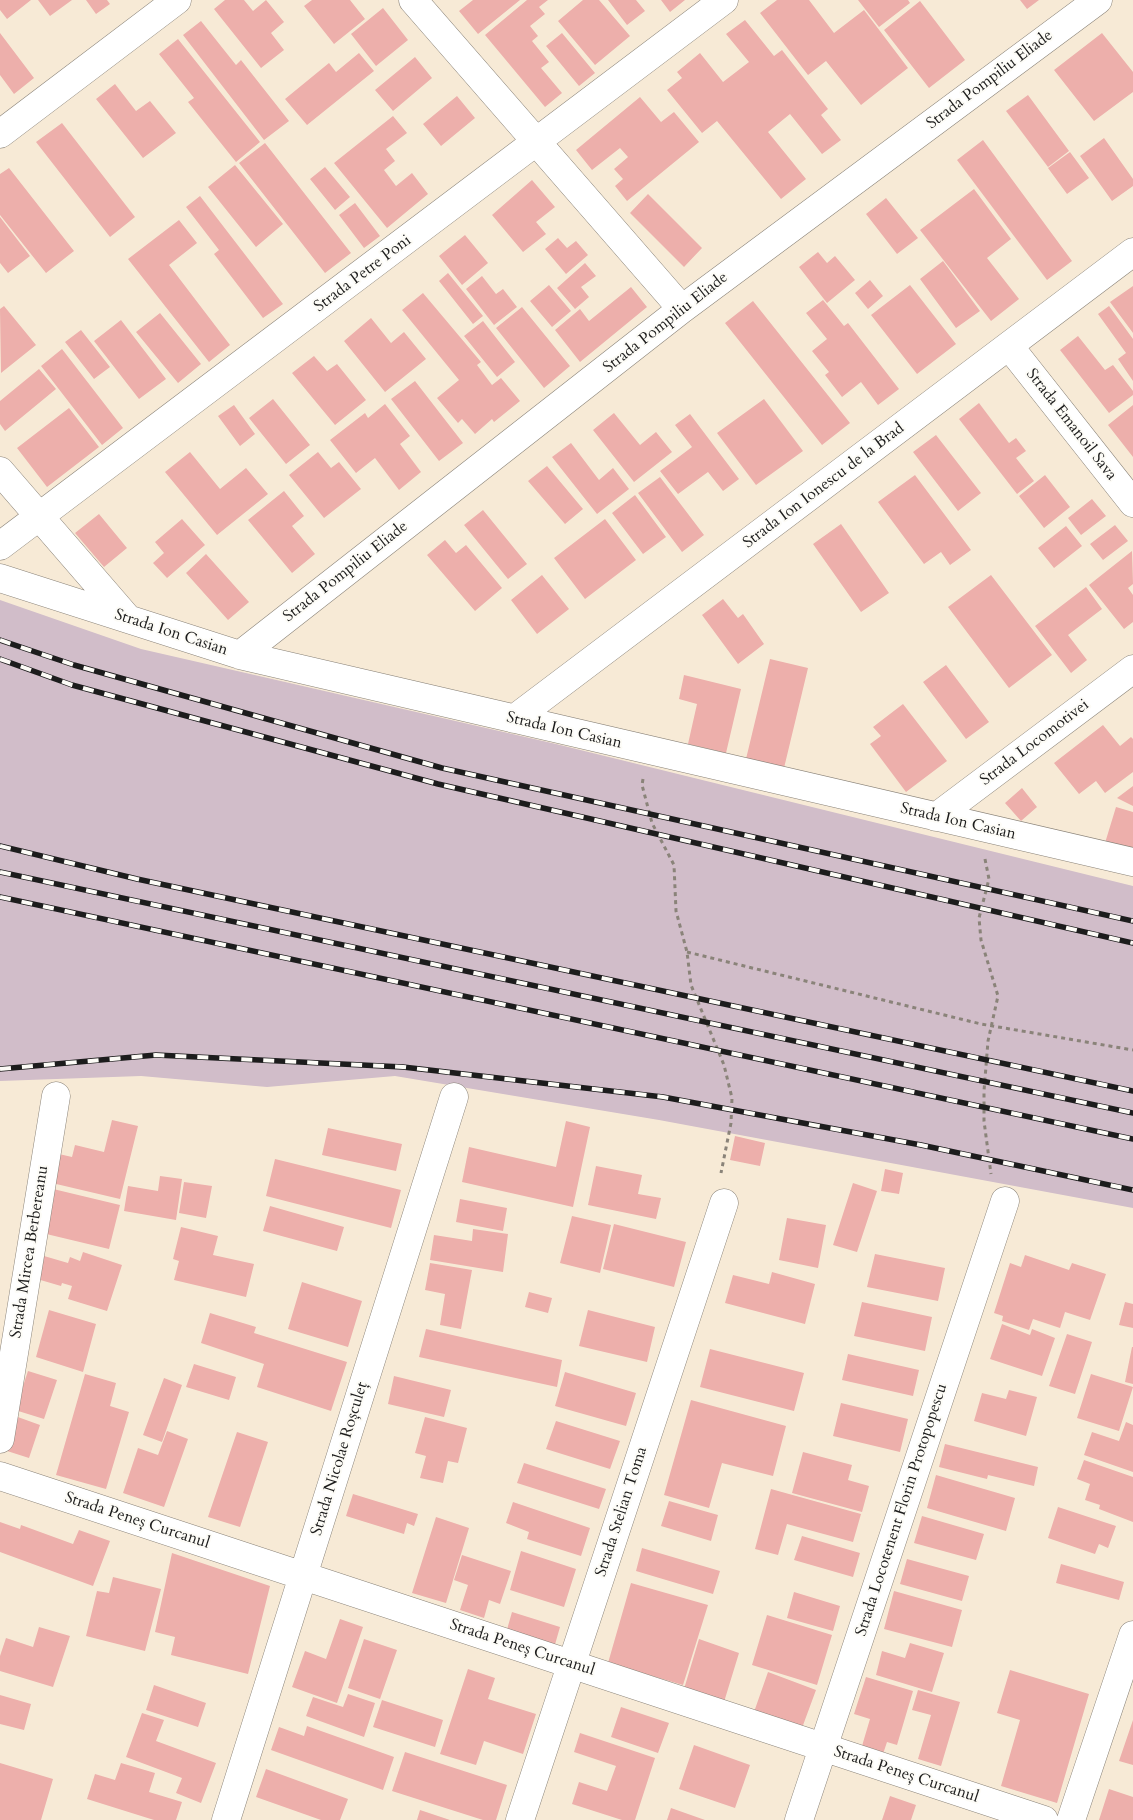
<!DOCTYPE html>
<html>
<head>
<meta charset="utf-8">
<style>
  body { margin:0 }
  canvas { display:block; background:#f7ead6 }
</style>
</head>
<body>
<canvas width="1133" height="1820"></canvas>
<script>
const c = document.querySelector('canvas').getContext('2d');
c.lineJoin = 'round';
function paint(path, color) { c.fillStyle = color; c.fill(path, 'evenodd'); }
const poly = rows => new Path2D(rows.map(r => 'M' + r).join(''));
function trace(path, color, width, dash) { c.strokeStyle = color; c.lineWidth = width; c.lineCap = dash ? 'butt' : 'round'; c.setLineDash(dash || []); c.stroke(path); }
function write(font, color, halo, rows, align = 'center') {
  c.font = font + ' Cardo,serif'; c.lineWidth = 4; c.setLineDash([]); c.textBaseline = 'middle'; c.strokeStyle = halo; c.fillStyle = color; for (const [text, x, y, turn = 0] of rows) {
    c.save(); c.translate(x, y); c.rotate((+turn || 0) * Math.PI / 180); c.textAlign = isNaN(turn) ? turn : align; if (halo) c.strokeText(text, 0, 0); c.fillText(text, 0, 0); c.restore();
  }
}
paint(poly([
  [0,600,141,649,556,744,1133,886,1133,1208,659,1120,395,1076,267,1087,141,1076,0,1081]
]), '#d1bdc9');
paint(poly([
  [0,0,31,0,7,19,0,10],
  [38,0,72,0,50,16],
  [86,0,107,0,110,4,96,14],
  [225,0,244,0,253,11,266,0,284,22,271,33,284,50,261,68,214,9],
  [312,0,350,0,365,19,334,44,304,6],
  [473,0,520,0,478,34,459,11],
  [527,0,548,0,539,7,545,14,530,26,538,36,532,41,549,62,541,68,562,93,545,107,485,35],
  [583,0,599,0,630,36,595,65,558,21],
  [608,0,636,0,645,11,627,25],
  [661,0,685,0,670,12],
  [777,0,809,0,834,33,864,10,908,68,861,105,826,61,808,75,760,13],
  [858,0,908,0,910,3,879,27],
  [1020,0,1039,0,1027,9],
  [920,1,965,60,929,88,884,30],
  [383,8,408,40,376,66,351,34],
  [745,20,774,56,782,50,828,109,821,115,841,140,822,154,790,114,768,132,806,179,781,199,717,121,702,133,667,90,682,78,677,72,700,53,723,82,749,62,726,34],
  [201,21,236,65,241,60,289,121,264,140,183,35],
  [0,33,34,78,14,94,0,75],
  [562,33,595,73,579,86,546,46],
  [1102,33,1133,72,1133,92,1094,121,1054,70],
  [178,39,260,142,236,162,188,102,194,98,159,54],
  [359,53,374,71,307,125,285,99,329,63,336,72],
  [415,57,432,78,393,111,375,90],
  [115,84,136,111,150,101,176,133,143,158,96,99],
  [1028,95,1069,151,1048,167,1006,111],
  [457,96,475,118,441,146,423,124],
  [640,97,661,122,674,112,699,142,627,201,615,186,623,179,614,169,628,157,620,148,592,170,576,150],
  [393,116,407,133,386,149,395,161,384,170,396,186,412,173,428,194,387,228,334,163],
  [62,123,135,217,110,237,36,142],
  [1104,138,1133,179,1133,186,1112,201,1080,156],
  [983,140,1072,261,1047,280,957,160],
  [265,143,351,253,325,273,239,163],
  [1070,152,1089,178,1067,194,1048,168],
  [235,165,283,224,256,247,208,187],
  [325,167,350,197,335,210,310,179],
  [9,168,74,251,46,273,0,215,0,174],
  [532,180,555,207,536,222,546,234,523,252,492,215],
  [974,189,1011,239,987,258,1019,299,991,321,920,230],
  [648,194,702,248,684,267,630,213],
  [200,196,283,304,263,318,214,254,219,250,186,207],
  [886,198,918,238,897,254,866,214],
  [355,203,380,236,364,248,339,215],
  [0,217,30,256,8,273,0,263],
  [179,220,197,243,169,265,230,345,209,362,128,259],
  [465,235,488,263,462,285,439,256],
  [558,238,567,248,576,241,588,255,566,274,545,249],
  [818,252,827,263,835,256,855,280,827,303,799,267],
  [943,261,980,311,956,328,920,279],
  [585,263,596,276,581,287,589,297,575,309,557,288],
  [448,273,483,316,473,324,439,281],
  [482,276,496,294,503,289,517,307,494,325,466,289],
  [870,280,883,296,868,309,855,293],
  [549,285,571,311,552,327,530,301],
  [910,285,956,344,917,374,871,315],
  [1133,286,1133,333,1110,302],
  [631,287,647,307,580,362,555,330,580,309,589,321],
  [423,293,481,362,477,365,492,385,501,378,520,401,494,422,492,419,475,434,462,419,458,423,437,398,459,380,402,310],
  [823,300,844,326,848,323,899,389,878,405,861,382,842,397,825,375,829,372,812,351,827,339,806,313],
  [753,301,850,423,822,445,725,323],
  [4,306,36,345,1,373,0,309],
  [1109,306,1133,339,1133,381,1118,359,1126,353,1098,314],
  [522,307,570,366,544,388,496,328],
  [160,313,201,364,178,383,136,332],
  [371,318,391,343,404,332,426,359,385,392,344,341],
  [121,320,166,379,139,399,94,341],
  [483,321,515,362,497,377,464,336],
  [81,330,110,367,94,379,65,342],
  [1078,336,1105,370,1113,365,1133,391,1133,395,1109,413,1060,350],
  [62,349,123,428,102,445,41,366],
  [314,356,327,371,337,364,366,400,335,425,292,373],
  [39,369,56,389,5,431,0,424,0,401],
  [415,381,463,443,439,461,391,399],
  [273,399,310,445,286,464,249,418],
  [764,399,803,451,756,485,717,433],
  [979,403,1009,443,1016,438,1026,451,1016,458,1034,481,1017,494,959,419],
  [385,404,410,436,400,444,421,472,399,490,375,458,356,473,330,440,365,413,368,418],
  [234,405,255,434,240,446,218,416],
  [1133,405,1133,457,1108,425],
  [69,408,99,447,47,487,17,448],
  [614,413,640,445,656,432,672,452,634,482,593,430],
  [690,414,739,479,723,491,708,472,678,494,660,471,692,447,675,425],
  [936,435,981,493,958,511,913,452],
  [571,443,599,480,613,468,629,489,597,514,552,457],
  [190,452,220,489,246,468,268,494,217,535,165,472],
  [318,452,331,468,339,462,361,489,324,518,289,475],
  [547,466,583,509,565,524,528,481],
  [915,475,971,550,950,565,941,552,924,564,878,502],
  [1045,475,1070,507,1044,528,1019,496],
  [660,477,704,535,682,552,638,493],
  [284,491,304,516,292,526,315,554,292,573,248,520],
  [635,495,666,537,643,554,612,513],
  [1092,499,1106,516,1081,535,1068,518],
  [483,510,527,564,508,579,464,525],
  [99,514,127,548,104,567,75,533],
  [182,519,205,545,167,578,153,563,164,553,155,542],
  [605,519,636,560,585,599,554,558],
  [841,524,889,593,861,612,813,544],
  [1115,525,1128,541,1103,560,1090,544],
  [1066,526,1082,546,1054,568,1038,548],
  [445,540,456,553,466,545,502,588,475,611,427,555],
  [1132,551,1133,584,1128,588,1133,595,1133,622,1124,629,1089,585],
  [206,554,249,602,228,620,186,573],
  [542,575,569,609,537,634,511,600],
  [991,575,1052,655,1009,688,948,607],
  [1086,587,1102,609,1068,635,1087,660,1071,673,1035,626],
  [723,599,738,618,743,614,764,644,738,664,702,615],
  [770,659,808,668,784,768,746,759],
  [946,665,989,722,966,739,923,682],
  [684,675,741,689,726,753,688,744,697,704,679,699],
  [903,704,947,761,906,792,870,744,881,736,873,727],
  [1103,725,1120,746,1131,737,1133,739,1133,772,1105,793,1096,781,1079,794,1054,763],
  [1133,786,1133,806,1117,798],
  [1022,788,1037,807,1021,821,1005,803],
  [1116,807,1133,812,1133,852,1105,843],
  [112,1120,138,1126,120,1199,52,1183,59,1154,72,1157,75,1145,104,1152],
  [566,1121,590,1127,573,1207,462,1182,469,1147,556,1167],
  [328,1128,402,1144,396,1171,322,1155],
  [735,1136,765,1143,760,1166,730,1160],
  [275,1159,401,1190,391,1228,266,1196],
  [596,1166,642,1175,638,1194,661,1198,656,1219,588,1205],
  [885,1169,903,1173,899,1194,881,1191],
  [160,1176,182,1179,176,1220,124,1211,128,1186,158,1191],
  [184,1182,212,1186,206,1218,179,1213],
  [853,1183,877,1191,857,1252,833,1245],
  [49,1188,120,1205,109,1249,38,1232],
  [460,1199,507,1208,503,1231,456,1222],
  [270,1206,344,1227,337,1251,263,1231],
  [572,1216,611,1225,600,1273,560,1263],
  [787,1218,826,1225,818,1268,779,1260],
  [614,1224,686,1242,674,1287,603,1269],
  [181,1227,218,1236,213,1255,254,1264,246,1297,174,1280,179,1261,173,1259],
  [473,1229,508,1234,503,1272,430,1260,434,1235,472,1241],
  [83,1252,122,1265,107,1311,68,1299,72,1286,62,1283,61,1286,37,1279,44,1256,68,1263,70,1257,80,1261],
  [875,1254,945,1268,938,1301,867,1287],
  [1025,1255,1069,1270,1072,1263,1106,1274,1090,1320,1065,1312,1060,1328,1033,1319,1029,1330,1002,1321,1003,1316,994,1313,1010,1263,1021,1267],
  [430,1263,472,1270,461,1329,440,1325,445,1294,425,1290],
  [772,1272,815,1284,805,1324,725,1303,733,1275,769,1284],
  [302,1282,362,1301,348,1347,288,1329],
  [529,1292,552,1298,548,1313,525,1307],
  [862,1302,932,1317,925,1351,854,1336],
  [1125,1302,1133,1304,1133,1328,1119,1325],
  [49,1310,96,1324,83,1372,36,1357],
  [588,1310,655,1327,647,1362,579,1346],
  [210,1313,256,1327,254,1333,347,1362,331,1411,257,1387,264,1364,201,1343],
  [1002,1324,1030,1335,1032,1329,1055,1338,1042,1376,990,1359],
  [426,1329,562,1360,557,1387,419,1357],
  [1067,1334,1092,1342,1075,1394,1049,1386],
  [1132,1347,1133,1347,1133,1384,1125,1382],
  [710,1349,804,1373,794,1411,700,1387],
  [848,1354,919,1370,913,1396,842,1380],
  [194,1364,236,1377,229,1400,186,1387],
  [28,1371,57,1380,44,1419,15,1410],
  [565,1372,636,1393,626,1426,555,1406],
  [85,1374,116,1383,110,1406,129,1412,106,1489,56,1475],
  [1091,1374,1133,1387,1119,1431,1077,1418],
  [394,1376,451,1390,444,1417,388,1404],
  [164,1378,182,1385,162,1442,143,1435],
  [1009,1390,1037,1397,1026,1436,974,1421,982,1393,1006,1399],
  [691,1400,786,1426,773,1476,722,1463,709,1508,664,1495],
  [841,1403,908,1419,900,1452,833,1436],
  [15,1416,40,1425,29,1458,4,1450],
  [425,1417,467,1428,458,1463,448,1461,443,1483,420,1478,426,1456,415,1453],
  [556,1421,620,1441,610,1469,546,1449],
  [1126,1422,1133,1425,1133,1472,1084,1455,1092,1432,1119,1441],
  [167,1431,188,1439,164,1507,123,1493,138,1448,158,1455],
  [237,1432,268,1442,240,1527,208,1517],
  [945,1444,1038,1467,1034,1486,988,1475,987,1479,939,1467],
  [803,1452,852,1465,848,1480,869,1486,862,1512,792,1493],
  [1084,1460,1133,1477,1133,1522,1099,1509,1100,1505,1085,1500,1090,1484,1077,1479],
  [524,1463,606,1489,599,1509,517,1483],
  [936,1475,1015,1498,1006,1531,927,1508],
  [771,1489,861,1514,853,1542,787,1524,778,1555,755,1549],
  [353,1494,418,1514,414,1526,407,1523,404,1534,346,1516],
  [669,1501,718,1515,711,1541,661,1526],
  [513,1502,590,1528,581,1556,527,1539,529,1532,506,1523],
  [1058,1507,1116,1526,1108,1548,1099,1544,1095,1554,1048,1538],
  [922,1516,984,1534,976,1560,914,1543],
  [436,1517,469,1528,446,1603,412,1593],
  [0,1522,20,1529,21,1525,73,1544,79,1530,110,1541,93,1586,0,1552],
  [802,1536,860,1553,853,1577,794,1560],
  [642,1548,720,1571,713,1594,636,1571],
  [521,1551,576,1569,564,1607,510,1590],
  [172,1553,270,1586,248,1674,171,1655,175,1637,155,1632],
  [462,1555,511,1571,500,1604,489,1600,484,1618,460,1610,468,1585,454,1580],
  [907,1559,969,1576,962,1601,900,1584],
  [1061,1564,1124,1582,1119,1600,1056,1583],
  [113,1577,161,1589,145,1651,86,1636,97,1591,109,1593],
  [631,1583,708,1605,683,1685,608,1663],
  [894,1591,962,1610,952,1647,884,1629],
  [794,1592,840,1606,833,1631,787,1618],
  [512,1612,560,1627,554,1648,506,1633],
  [767,1615,832,1635,817,1685,752,1665],
  [340,1619,363,1627,337,1703,292,1687,305,1651,326,1659],
  [39,1627,70,1636,53,1687,0,1671,0,1656,6,1638,33,1647],
  [364,1639,397,1650,380,1699,348,1688],
  [699,1639,739,1653,724,1702,684,1689],
  [910,1643,944,1653,932,1692,876,1675,882,1651,905,1658],
  [468,1669,495,1678,488,1699,536,1714,523,1754,484,1741,476,1765,440,1754],
  [1010,1670,1089,1694,1057,1803,1001,1786,1020,1720,997,1713],
  [768,1672,816,1690,802,1728,754,1712],
  [866,1677,913,1691,897,1745,887,1742,883,1754,862,1746,870,1719,854,1714],
  [154,1685,206,1703,198,1727,146,1710],
  [918,1690,960,1702,941,1766,918,1759,931,1715,912,1710],
  [348,1694,375,1703,364,1737,306,1716,313,1697,343,1707],
  [0,1695,31,1704,24,1730,0,1724],
  [382,1700,443,1720,435,1747,373,1727],
  [621,1707,669,1723,658,1753,611,1737],
  [142,1713,164,1720,156,1741,216,1763,201,1803,176,1793,182,1778,126,1757],
  [1133,1720,1133,1765,1119,1761],
  [307,1726,394,1757,383,1790,271,1750,279,1727,304,1736],
  [580,1733,655,1758,635,1820,622,1820,572,1804,579,1782,607,1791,616,1766,574,1752],
  [694,1745,750,1765,735,1808,679,1789],
  [405,1752,507,1785,496,1820,483,1820,392,1791],
  [0,1763,53,1779,41,1820,0,1820],
  [121,1763,155,1773,149,1792,182,1802,176,1820,154,1820,87,1799,95,1774,115,1780],
  [266,1769,348,1799,340,1820,321,1820,256,1797],
  [1109,1789,1133,1797,1133,1820,1099,1820],
  [890,1796,916,1805,911,1820,882,1820],
  [671,1808,705,1820,667,1820],
  [420,1810,450,1820,417,1820]
]), '#edafab');
const minor = poly([
  [413,0,682,309],
  [0,134,177,0],
  [1009,346,1133,503],
  [0,471,128,619],
  [0,546,724,0],
  [0,578,240,655,1133,862],
  [240,655,682,309,1098,0],
  [514,719,1133,252],
  [936,817,1133,669],
  [0,1439,56,1096],
  [0,1476,1044,1820],
  [226,1820,454,1097],
  [520,1820,724,1203],
  [799,1820,1005,1201],
  [1071,1820,1133,1635]
]);
trace(minor, '#8a8379', 29);
trace(poly([
  [643,779,642,785,652,823,674,865,676,911,687,952,691,985,724,1065,732,1098,731,1123,721,1173],
  [985,859,989,879,979,918,981,940,998,996,988,1041,984,1091,984,1121,991,1174],
  [687,952,981,1024,1133,1050]
]), '#8a8379', 3, [4, 4]);
trace(minor, '#fff', 28);
const rail = poly([
  [0,640,74,665,442,768,1133,921],
  [0,659,72,685,438,784,1133,943],
  [0,846,137,879,1133,1091],
  [0,872,1133,1113],
  [0,897,1133,1139],
  [0,1069,156,1055,403,1067,663,1097,921,1145,1133,1190]
]);
trace(rail, '#1c1c1c', 5.5);
trace(rail, '#fdfcf7', 4, [11]);
write('16px', '#1c1c1c', '#fdfcf7', [
  ["Strada Pompiliu Eliade",990,80,-37],
  ["Strada Petre Poni",363,274,-37],
  ["Strada Pompiliu Eliade",666,323,-38],
  ["Strada Emanoil Sava",1071,425,52],
  ["Strada Ion Ionescu de la Brad",824,486,-37],
  ["Strada Pompiliu Eliade",346,572,-38],
  ["Strada Ion Casian",171,633,18],
  ["Strada Ion Casian",564,731,13],
  ["Strada Locomotivei",1035,743,-37],
  ["Strada Ion Casian",958,822,13],
  ["Strada Mircea Berbereanu",30,1252,-81],
  ["Strada Nicolae Roșculeț",340,1459,-73],
  ["Strada Locotenent Florin Protopopescu",902,1510,-72],
  ["Strada Stelian Toma",622,1512,-72],
  ["Strada Peneș Curcanul",137,1521,18],
  ["Strada Peneș Curcanul",522,1648,18],
  ["Strada Peneș Curcanul",906,1775,18]
]);
</script>
</body>
</html>
